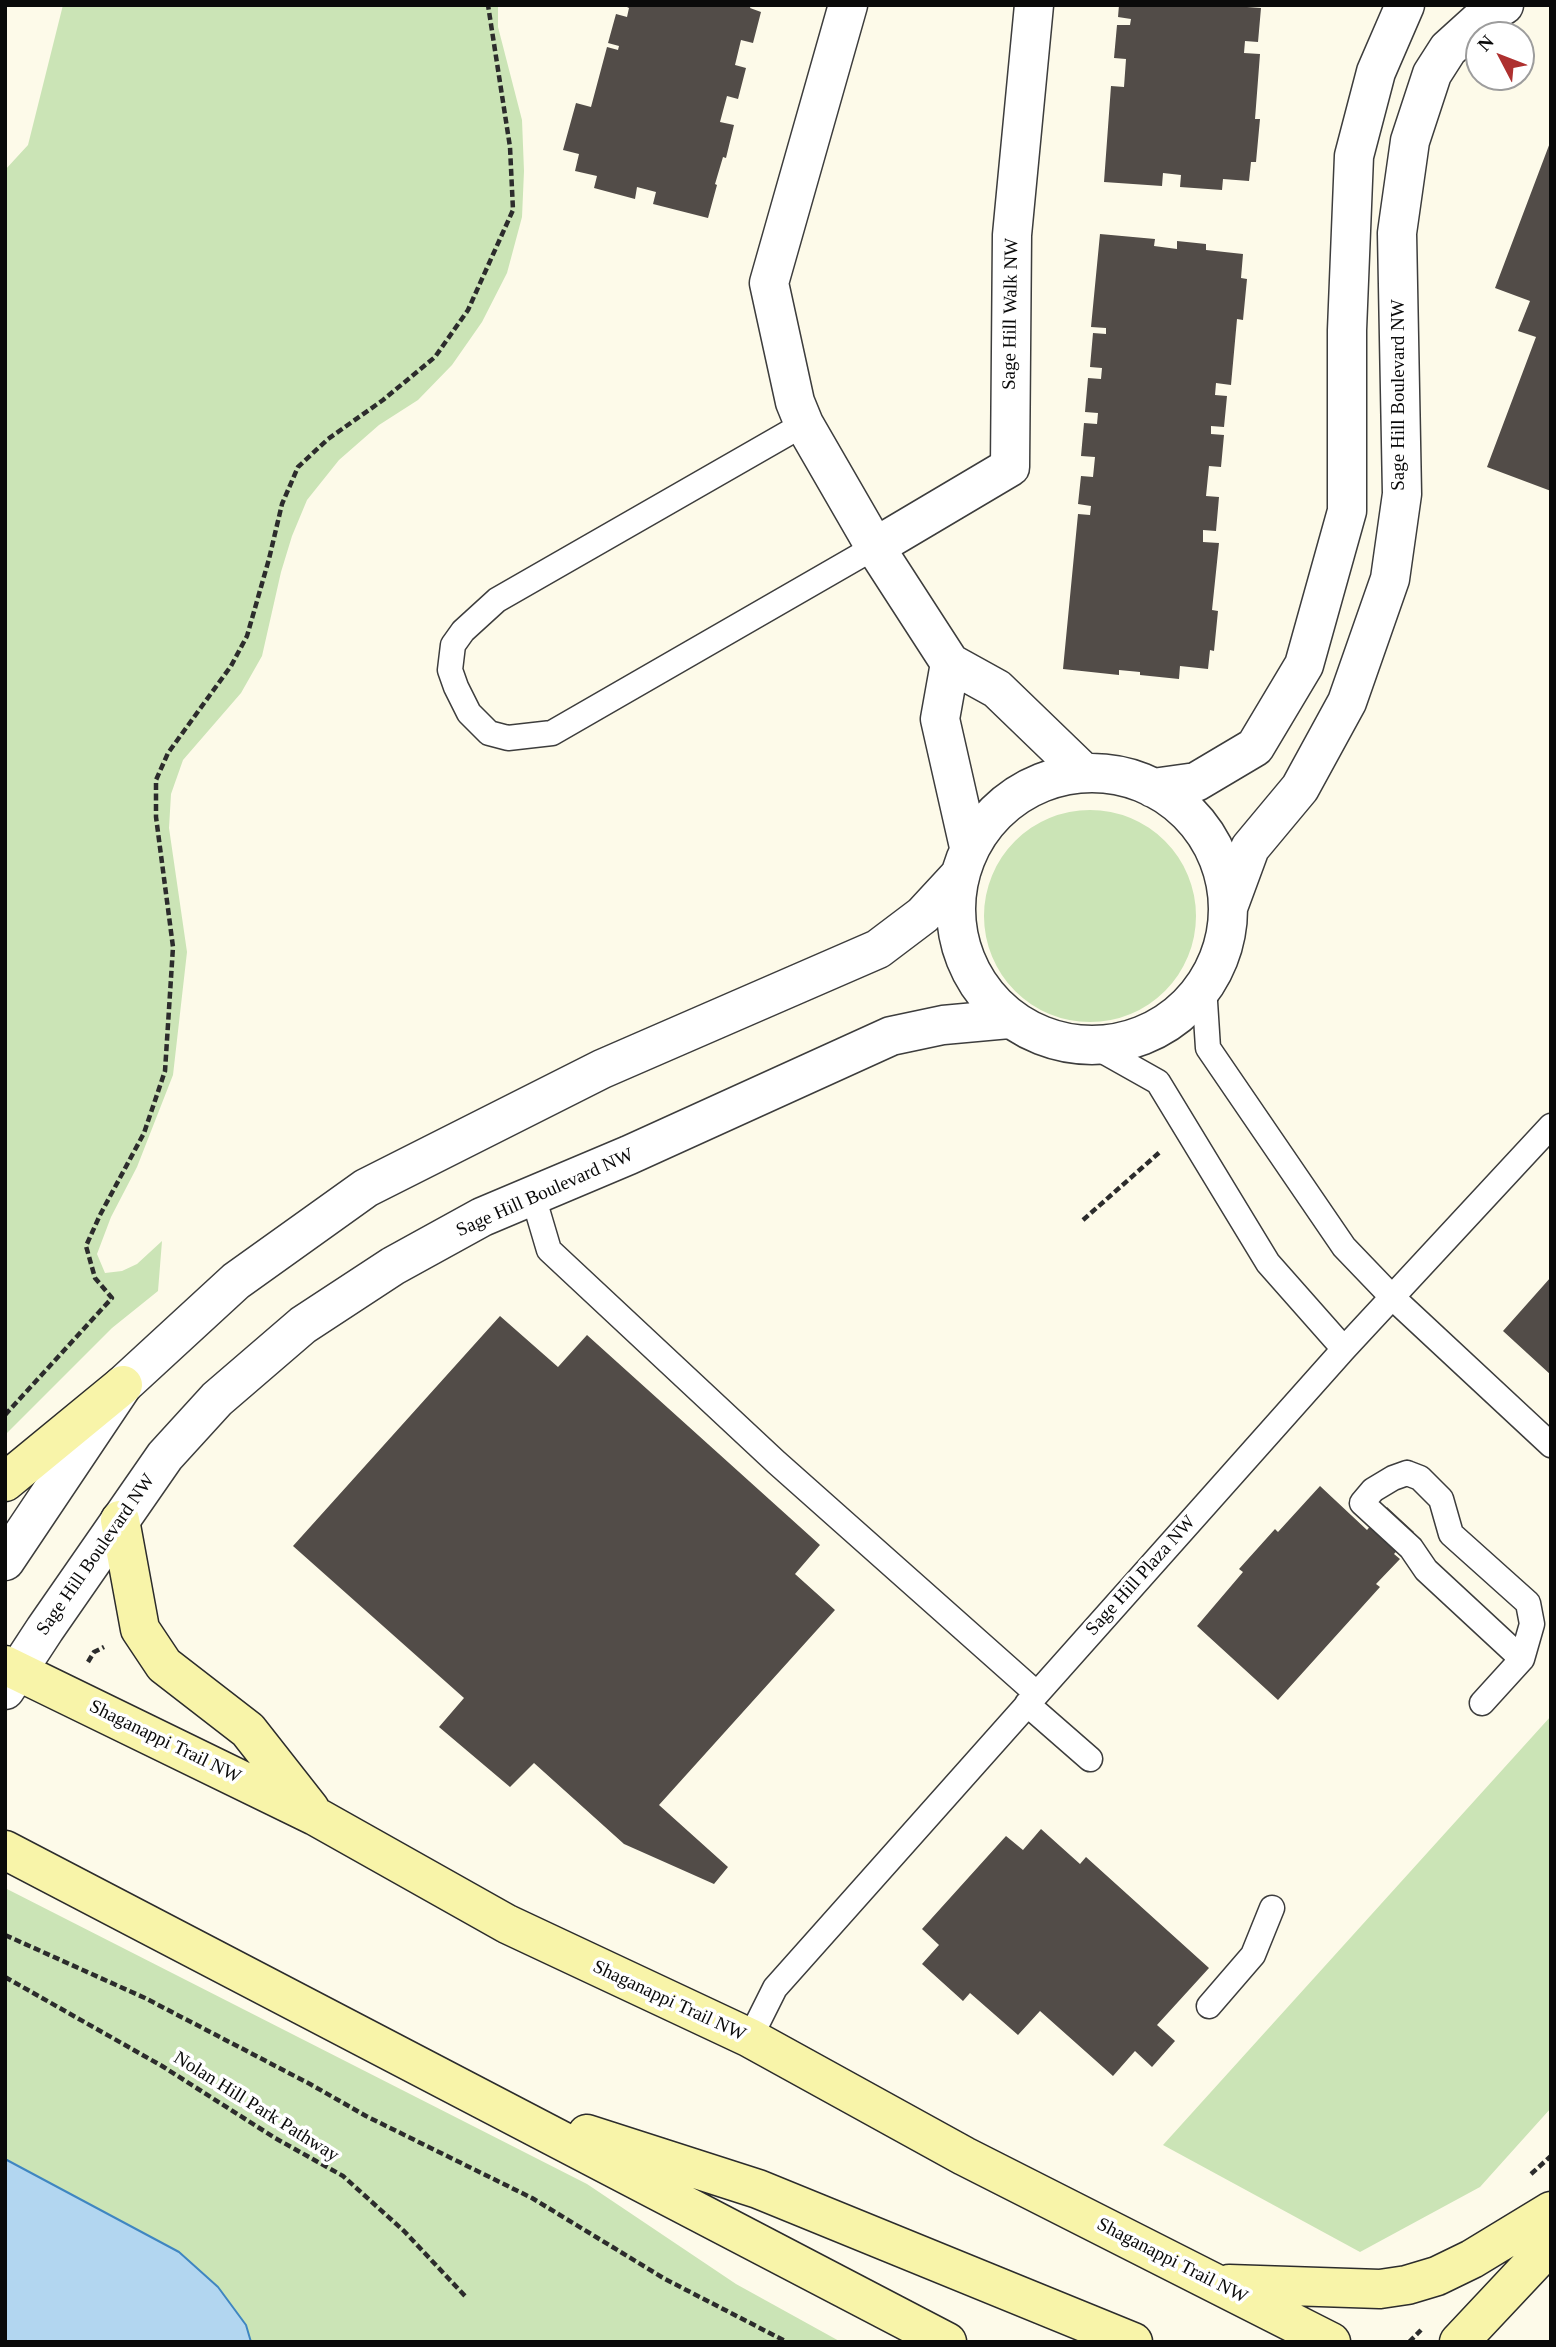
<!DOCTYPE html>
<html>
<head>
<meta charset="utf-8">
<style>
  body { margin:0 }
  #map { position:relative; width:1556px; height:2347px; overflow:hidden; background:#fdfae9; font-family:Georgia,serif }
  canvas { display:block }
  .frame { position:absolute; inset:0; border:7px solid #0a0a0a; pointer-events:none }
  .north { position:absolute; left:1465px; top:21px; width:70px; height:70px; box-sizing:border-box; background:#fff; border:2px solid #9d9d9d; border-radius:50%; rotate:312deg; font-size:19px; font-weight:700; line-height:28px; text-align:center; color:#0a0a0a }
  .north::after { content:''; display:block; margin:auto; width:24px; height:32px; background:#ae302f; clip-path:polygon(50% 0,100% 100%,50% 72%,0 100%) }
</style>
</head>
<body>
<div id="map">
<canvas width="1556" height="2347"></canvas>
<div class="frame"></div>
<div class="north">N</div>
</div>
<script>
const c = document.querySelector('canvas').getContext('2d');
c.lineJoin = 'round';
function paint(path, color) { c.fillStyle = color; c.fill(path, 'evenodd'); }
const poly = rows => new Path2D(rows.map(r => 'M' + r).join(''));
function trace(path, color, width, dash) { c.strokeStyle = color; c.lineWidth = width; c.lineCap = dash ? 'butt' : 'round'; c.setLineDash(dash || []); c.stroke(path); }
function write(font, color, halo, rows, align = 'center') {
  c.font = font + ' Georgia,serif'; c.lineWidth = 7; c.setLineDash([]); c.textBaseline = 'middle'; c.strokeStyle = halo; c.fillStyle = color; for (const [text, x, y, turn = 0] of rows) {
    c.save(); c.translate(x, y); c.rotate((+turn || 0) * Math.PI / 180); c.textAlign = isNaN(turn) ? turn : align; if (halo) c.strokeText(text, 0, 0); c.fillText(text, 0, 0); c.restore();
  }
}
paint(poly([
  [63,5,498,5,498,27,522,120,524,171,522,217,507,273,482,322,452,365,418,400,379,425,339,460,307,500,292,536,281,572,262,656,241,693,183,760,171,794,169,828,187,952,173,1075,137,1167,111,1217,97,1254,105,1273,122,1271,137,1264,162,1241,158,1291,112,1328,5,1435,5,170,28,145],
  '984 916a106 106 0 1 1 212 0a106 106 0 1 1-212 0Z',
  [1551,1716,1551,2108,1480,2187,1360,2252,1163,2145],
  [5,1888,587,2184,736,2284,841,2342,5,2342]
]), '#cbe4b6');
const water = poly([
  [5,2159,179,2252,218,2287,246,2325,251,2342,5,2342,5,2159]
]);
paint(water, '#b2d6f0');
trace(water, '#3f86c1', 2);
paint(poly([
  [623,5,751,5,750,8,761,12,753,43,741,40,735,65,746,68,738,99,727,96,720,122,734,125,726,158,723,157,715,184,717,185,708,218,653,204,656,192,637,187,635,199,594,188,597,176,575,171,579,154,563,150,576,103,591,107,607,47,618,50,619,46,608,43,616,14,627,17,629,8],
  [1119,5,1248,5,1247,7,1261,8,1258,42,1245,41,1244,53,1260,54,1255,119,1260,119,1256,162,1251,162,1249,181,1223,179,1222,190,1180,187,1181,175,1163,173,1162,186,1104,182,1111,86,1124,87,1126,59,1114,58,1117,25,1130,25,1131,19,1118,17],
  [1551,140,1551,491,1487,467,1536,337,1518,331,1530,301,1495,288],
  [1100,234,1155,239,1154,246,1177,249,1177,241,1206,244,1206,250,1243,254,1241,278,1247,279,1243,320,1237,319,1231,385,1216,383,1215,395,1227,396,1224,427,1211,426,1211,434,1224,435,1221,467,1209,466,1206,496,1219,497,1216,531,1203,530,1203,542,1219,543,1212,610,1218,611,1214,651,1210,650,1208,669,1180,666,1179,679,1140,675,1140,672,1119,670,1119,675,1063,669,1078,514,1090,515,1091,506,1078,504,1081,476,1093,477,1095,457,1081,456,1084,423,1097,424,1098,413,1085,412,1088,378,1101,379,1102,368,1090,367,1093,333,1106,334,1106,328,1091,327],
  [1551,1277,1551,1375,1503,1331],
  [500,1316,558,1367,587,1335,820,1545,795,1574,835,1610,659,1805,728,1867,714,1884,624,1844,534,1763,510,1787,439,1727,464,1698,293,1546],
  [1320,1486,1367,1530,1387,1507,1414,1532,1394,1554,1400,1559,1376,1584,1380,1587,1278,1700,1197,1626,1243,1572,1239,1569,1275,1529,1278,1532],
  [1041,1829,1080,1864,1086,1857,1209,1968,1157,2025,1175,2041,1152,2067,1135,2051,1113,2076,1040,2011,1018,2035,970,1993,963,2001,922,1964,939,1945,922,1929,1006,1836,1023,1850]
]), '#524c48');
const service = poly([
  [804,424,497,600,463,631,453,645,450,670,456,687,469,713,489,733,508,738,552,733,875,547],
  [1204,986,1208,1048,1344,1247,1392,1297,1551,1445],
  [1094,1046,1158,1082,1268,1263,1344,1349],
  [533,1196,549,1250,776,1462,1036,1693],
  [1407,1473,1420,1478,1441,1499,1451,1534,1528,1603,1532,1624,1522,1659,1426,1570,1411,1548,1362,1503,1373,1490,1393,1478,1407,1473],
  [1482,1703,1522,1659],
  [1027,1704,1090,1759],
  [1209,2006,1253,1955,1272,1908],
  [750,2038,775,1988,1344,1349,1551,1126]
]);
const minor = poly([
  [848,5,769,283,795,402,804,424,875,547,950,663,997,689,1083,772],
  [875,547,1010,467,1012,235,1034,5],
  [950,663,940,719,969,847],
  '956 909a136 136 0 1 1 272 0a136 136 0 1 1-272 0Z',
  [1153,788,1196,782,1255,747,1304,665,1347,511,1347,330,1354,156,1376,72,1405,5],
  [1229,905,1250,848,1300,788,1347,702,1390,579,1402,494,1397,233,1410,141,1432,74,1448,49,1480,20,1504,5],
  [5,1561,123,1385,236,1281,366,1188,602,1069,878,949,923,915,960,875],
  [5,1690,45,1629,165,1456,217,1399,303,1325,393,1266,482,1217,629,1155,891,1036,943,1025,1009,1019]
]);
const secondary = poly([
  [5,1482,123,1385],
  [120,1520,140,1629,164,1665,248,1730,310,1809],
  [5,1665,315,1816,507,1924,750,2038,964,2156,1331,2342],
  [5,1850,947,2342],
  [587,2134,758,2189,1133,2342],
  [1229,2284,1380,2289,1407,2285,1437,2276,1472,2259,1551,2211],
  [1459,2342,1551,2244]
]);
trace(service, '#3d3d3d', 27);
trace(minor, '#3d3d3d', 41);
trace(secondary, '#2c2c2c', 41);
trace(poly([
  [1083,1220,1161,1151],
  [5,1415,112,1298,95,1278,86,1246,100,1215,144,1133,165,1071,173,947,156,817,156,780,168,753,231,666,247,636,269,559,282,504,298,467,328,439,383,400,435,357,468,310,513,210,510,147,488,5],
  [88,1662,94,1652,104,1647],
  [5,1935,145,1998,310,2084,366,2116,532,2198,665,2279,787,2342],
  [5,1977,162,2066,275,2138,343,2176,404,2231,465,2296],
  [1531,2174,1551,2156],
  [1409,2342,1421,2330]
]), '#2c2c2c', 4.5, [7, 3.5]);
trace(service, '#fff', 24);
trace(minor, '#fff', 38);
trace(secondary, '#f8f4a9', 38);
write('19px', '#0a0a0a', '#fff', [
  ["Sage Hill Walk NW",1011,314,-89],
  ["Sage Hill Boulevard NW",1399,395,-90],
  ["Sage Hill Boulevard NW",545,1193,-24],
  ["Sage Hill Boulevard NW",96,1555,-55],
  ["Sage Hill Plaza NW",1141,1576,-48],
  ["Shaganappi Trail NW",165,1742,26],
  ["Shaganappi Trail NW",669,2001,25],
  ["Nolan Hill Park Pathway",256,2107,32],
  ["Shaganappi Trail NW",1172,2261,27]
]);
</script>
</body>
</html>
